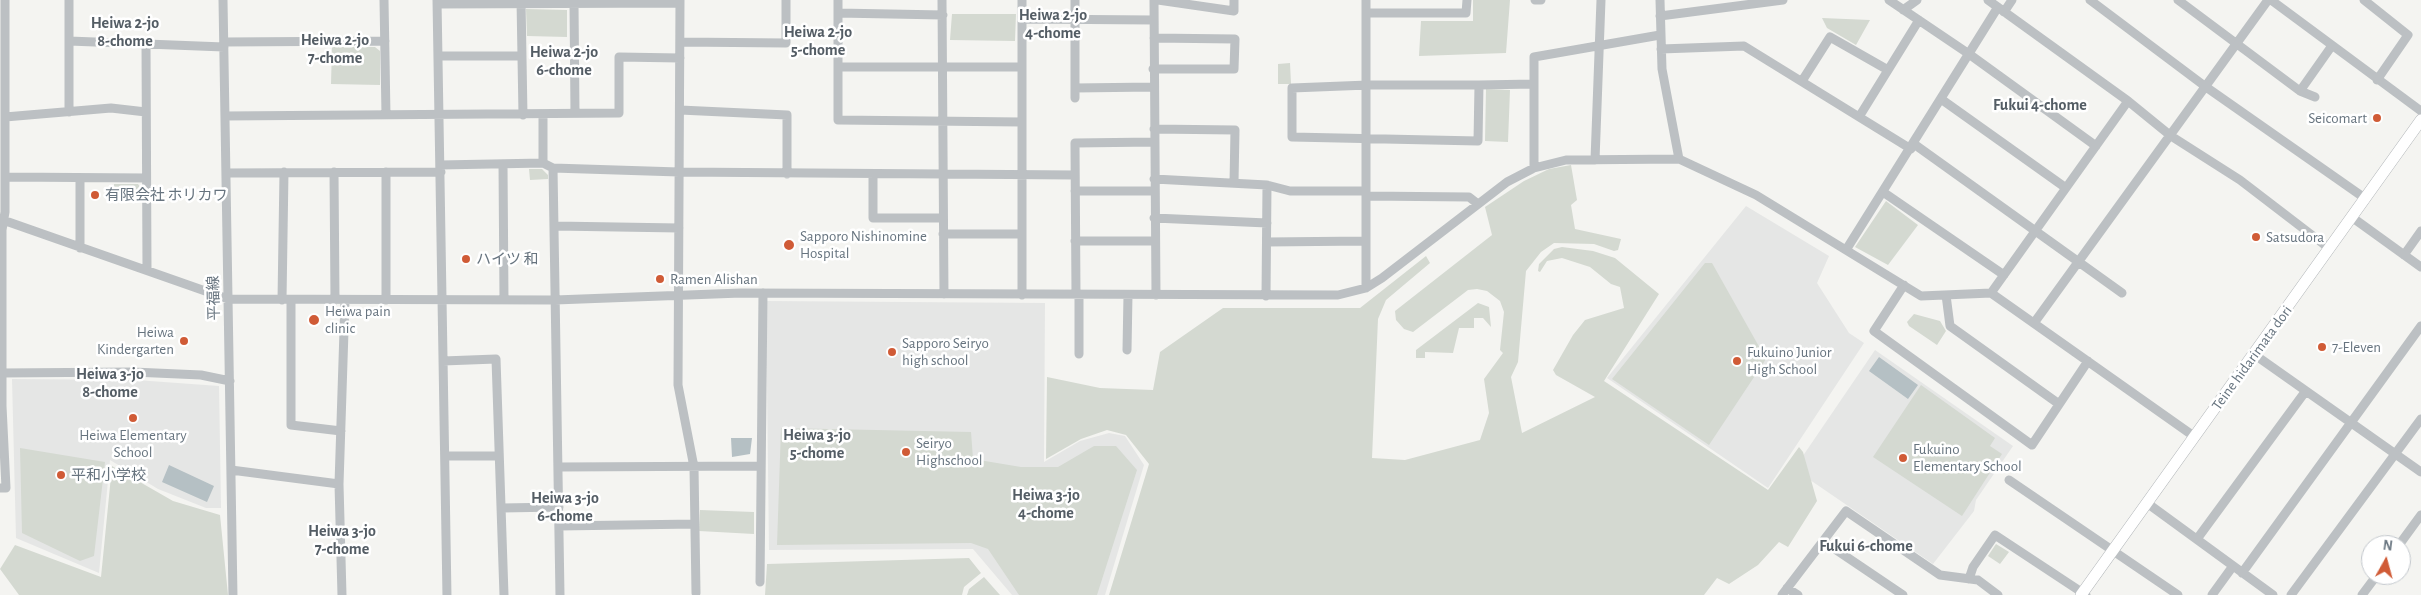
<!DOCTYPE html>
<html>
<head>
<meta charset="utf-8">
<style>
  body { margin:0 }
  #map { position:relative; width:2421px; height:595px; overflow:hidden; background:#f4f4f1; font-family:"Alegreya Sans",sans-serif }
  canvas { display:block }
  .north { position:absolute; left:2361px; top:535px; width:50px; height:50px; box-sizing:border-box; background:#fff; border:1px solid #c2c7cc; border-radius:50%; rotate:7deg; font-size:14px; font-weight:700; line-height:20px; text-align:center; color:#67747f }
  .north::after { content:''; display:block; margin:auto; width:18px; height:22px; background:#d05b36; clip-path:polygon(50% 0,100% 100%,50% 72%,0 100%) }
</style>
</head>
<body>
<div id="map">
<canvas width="2421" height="595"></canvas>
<div class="north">N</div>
</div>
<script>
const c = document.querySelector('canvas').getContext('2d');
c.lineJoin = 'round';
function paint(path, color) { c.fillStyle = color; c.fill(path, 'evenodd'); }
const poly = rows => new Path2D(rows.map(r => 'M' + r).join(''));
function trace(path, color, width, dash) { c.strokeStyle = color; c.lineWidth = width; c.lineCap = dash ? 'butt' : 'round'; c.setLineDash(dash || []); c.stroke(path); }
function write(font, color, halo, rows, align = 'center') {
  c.font = font + ' "Alegreya Sans","Noto Sans JP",sans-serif'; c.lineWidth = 5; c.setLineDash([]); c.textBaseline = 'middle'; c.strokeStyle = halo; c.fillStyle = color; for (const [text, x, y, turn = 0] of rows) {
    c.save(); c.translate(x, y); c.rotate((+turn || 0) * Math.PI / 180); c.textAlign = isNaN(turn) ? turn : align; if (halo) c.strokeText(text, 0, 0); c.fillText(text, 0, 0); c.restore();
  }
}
paint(poly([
  [1746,206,1829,256,1817,283,1849,333,1864,343,1768,488,1607,378],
  [766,301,1045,303,1044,462,1080,441,1109,433,1125,436,1144,465,1105,595,1012,595,973,549,769,550],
  [1875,350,2013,446,1976,500,1974,511,1933,564,1794,469],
  [12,379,136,380,219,386,221,508,206,508,158,489,110,460,99,573,16,538]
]), '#e5e6e5');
paint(poly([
  [1473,0,1510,0,1506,53,1419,56,1421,21,1473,21],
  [526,9,567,10,567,37,527,36],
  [952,14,1016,14,1015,41,950,40],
  [1822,18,1870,20,1856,45,1827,28],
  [332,47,375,47,380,51,380,85,331,84],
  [1290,63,1291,84,1278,84,1278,64],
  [1486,89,1510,90,1508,142,1485,141],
  [1571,165,1577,200,1571,205,1575,229,1621,239,1618,250,1614,251,1594,244,1554,243,1541,252,1526,271,1518,362,1511,377,1522,433,1595,397,1556,375,1553,370,1573,335,1585,320,1624,308,1620,287,1611,284,1590,267,1562,258,1547,261,1540,272,1538,271,1539,264,1554,249,1562,247,1593,251,1615,258,1659,294,1604,381,1768,490,1799,447,1803,452,1817,501,1788,547,1779,542,1758,565,1729,584,1717,578,1704,595,1109,595,1149,464,1126,435,1107,430,1081,439,1046,459,1047,377,1100,388,1153,390,1160,352,1223,308,1360,308,1426,256,1430,263,1386,300,1378,319,1372,458,1405,460,1480,440,1489,413,1484,379,1503,353,1500,350,1504,312,1500,301,1487,291,1477,289,1468,290,1413,332,1404,329,1396,320,1395,311,1492,235,1485,207,1524,181,1549,169],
  [529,169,542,169,548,175,548,179,530,180],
  [114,184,138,184,141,188,141,199,114,199],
  [1886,201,1918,225,1888,265,1855,247],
  [1705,263,1712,263,1766,359,1709,445,1612,379],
  [1478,303,1489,307,1491,327,1483,318,1474,318,1474,328,1459,328,1453,353,1425,352,1425,358,1416,358,1416,350],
  [1914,314,1940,321,1946,331,1937,345,1909,326,1907,322],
  [1921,385,1995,438,1990,446,2002,454,1962,516,1873,457],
  [781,428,971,432,973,459,1021,467,1058,467,1094,446,1116,446,1137,470,1097,595,1019,595,988,549,971,543,777,545],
  [20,448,105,462,94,556,80,561,22,533],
  [112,466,173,501,220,515,228,595,19,595,0,569,15,545,101,577],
  [700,510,754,512,754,534,699,531],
  [1996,544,2009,552,2000,564,1988,556],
  [969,558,981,573,964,587,962,595,765,595,767,564],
  [984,577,1000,595,967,595,969,589]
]), '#d4d9d1');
paint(poly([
  [1879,357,1918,385,1908,399,1869,371],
  [731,438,752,438,750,454,732,457],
  [169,465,214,486,207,502,162,482]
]), '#b5c0c4');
const major = poly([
  [2081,595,2421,120]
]);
trace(major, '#b0b4b7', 12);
trace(poly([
  [69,0,69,112],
  [223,0,233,595],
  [384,0,386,115],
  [437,0,447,595],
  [521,0,523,115],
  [680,0,678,385,694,467,696,593],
  [838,0,838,120,1021,122],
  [942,0,944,294],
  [1075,0,1075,98],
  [1154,0,1156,295],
  [1158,0,1234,11,1234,0],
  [1366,0,1366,288],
  [1535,0,1541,0],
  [1660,0,1662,69,1679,159],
  [1889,0,1969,54,2096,146],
  [1988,0,2128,101,2171,136,2240,180,2330,249],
  [2090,0,2206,87,2366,199],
  [2178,0,2300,91,2315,97],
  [2271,0,2421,111],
  [2364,0,2408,35,2377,80],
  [574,3,575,113],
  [437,4,680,3],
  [1903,10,1917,0],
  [2004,12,2012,0],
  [838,13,943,15],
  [1366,13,1466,13,1467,0],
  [1660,16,1783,0],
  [1022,19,1154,20],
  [69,41,224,47],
  [224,42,385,41],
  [680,42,786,43,786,0],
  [146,43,147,270],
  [1661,49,1744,46,1911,149],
  [438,56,522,56],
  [838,67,1022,67],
  [1153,69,1234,69,1235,39,1154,38],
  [1802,81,1830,37,1888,70],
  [1479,85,1478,141,1292,137,1292,88,1368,85,1479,85,1534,84],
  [1075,88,1153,87],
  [2300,91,2331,47],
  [1941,99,2066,188],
  [680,110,787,115,787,174],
  [543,114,543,163],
  [225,116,619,113,619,57,680,58],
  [5,117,111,108,146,112],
  [1859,117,1919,20],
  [1154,129,1235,130,1234,183],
  [1914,144,2122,293],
  [1595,160,1601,0],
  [503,164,504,300],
  [440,165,543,163,553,168,679,172,1075,175],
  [553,168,560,595],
  [1534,168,1534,57,1660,35],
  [334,172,335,300],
  [386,172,386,300],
  [226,173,441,172],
  [873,175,873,218,943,218],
  [6,177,146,178],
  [80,178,80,248],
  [1154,179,1267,185,1290,191,1366,191],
  [1075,191,1154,191],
  [1883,192,2004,275],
  [1366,196,1469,197,1478,204],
  [1154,218,1267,223],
  [2353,218,2421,267],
  [0,219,228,299,555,300,741,293,1338,295,1366,288,1382,278,1507,182,1534,168,1566,160,1679,159,1756,195,1921,296,1991,293,2195,437],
  [555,226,679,228],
  [943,234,1022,234],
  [1075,241,1154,241],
  [1267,242,1366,241],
  [1846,250,1998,7],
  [2404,255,2421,231],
  [1904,285,1874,331,2032,445,2088,361],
  [1991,293,2128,101],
  [1022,295,1022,0],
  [1076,295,1075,143,1154,142],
  [1946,295,1950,326,2059,404],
  [1266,296,1267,185],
  [282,300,284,172],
  [291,300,291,425,341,431],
  [2034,323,2268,0],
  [1127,350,1128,295],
  [1079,354,1079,295],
  [2255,355,2421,472],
  [443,361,496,359,504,595],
  [2,373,133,372,201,375,230,381],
  [445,456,499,456],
  [559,467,761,466],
  [231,470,339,484],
  [2009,480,2178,595],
  [0,488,6,488,2,406,2,230,5,212,5,0],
  [2147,503,2273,595],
  [502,508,559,507],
  [559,526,695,524],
  [2197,539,2305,392],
  [1823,541,1903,595],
  [2399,545,2421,515],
  [2242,573,2421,326],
  [1969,579,1973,567,1995,535,2086,595],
  [760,582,763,293],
  [1787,588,1798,595],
  [342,595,339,484,345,300],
  [1782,595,1846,511,1940,575,1978,580,1998,595],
  [2212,595,2233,566],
  [2291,595,2421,419],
  [2362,595,2377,575]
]), '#bcc0c3', 9);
trace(major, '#fff', 11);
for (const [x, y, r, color] of [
  [2377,118,5,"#d05b36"],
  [95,195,5,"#d05b36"],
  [2256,237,5,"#d05b36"],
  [789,245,6,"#d05b36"],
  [466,259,5,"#d05b36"],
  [660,279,5,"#d05b36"],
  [314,320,6,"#d05b36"],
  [184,341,5,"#d05b36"],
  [2322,347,5,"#d05b36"],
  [892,352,5,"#d05b36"],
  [1737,361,5,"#d05b36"],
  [133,418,5,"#d05b36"],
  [906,452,5,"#d05b36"],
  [1903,458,5,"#d05b36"],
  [61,475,5,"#d05b36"]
]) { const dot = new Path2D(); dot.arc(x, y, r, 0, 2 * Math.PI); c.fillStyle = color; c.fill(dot); trace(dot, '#fff', 2); }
write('15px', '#67747f', '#fff', [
  ["Seicomart",2367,118,"right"],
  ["有限会社 ホリカワ",105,195],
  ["Sapporo Nishinomine",800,236],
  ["Hospital",800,253],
  ["Satsudora",2266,237],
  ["ハイツ 和",476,259],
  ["Ramen Alishan",670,279],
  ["Heiwa pain",325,311],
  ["clinic",325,328],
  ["Heiwa",174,332,"right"],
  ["Kindergarten",174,349,"right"],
  ["Sapporo Seiryo",902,343],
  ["high school",902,360],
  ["7-Eleven",2332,347],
  ["Fukuino Junior",1747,352],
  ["High School",1747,369],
  ["Heiwa Elementary",133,435,"center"],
  ["School",133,452,"center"],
  ["Seiryo",916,443],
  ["Highschool",916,460],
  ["Fukuino",1913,449],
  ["Elementary School",1913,466],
  ["平和小学校",71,475]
], 'left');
write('15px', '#67747f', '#fff', [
  ["平福線",214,298,-91],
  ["Teine hidarimata dori",2252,358,-54]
]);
write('bold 16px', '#545d65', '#fff', [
  ["Heiwa 2-jo",1053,15],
  ["4-chome",1053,33],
  ["Heiwa 2-jo",125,23],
  ["8-chome",125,41],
  ["Heiwa 2-jo",818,32],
  ["5-chome",818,50],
  ["Heiwa 2-jo",335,40],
  ["7-chome",335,58],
  ["Heiwa 2-jo",564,52],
  ["6-chome",564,70],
  ["Fukui 4-chome",2040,105],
  ["Heiwa 3-jo",110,374],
  ["8-chome",110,392],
  ["Heiwa 3-jo",817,435],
  ["5-chome",817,453],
  ["Heiwa 3-jo",1046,495],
  ["4-chome",1046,513],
  ["Heiwa 3-jo",565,498],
  ["6-chome",565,516],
  ["Heiwa 3-jo",342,531],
  ["7-chome",342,549],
  ["Fukui 6-chome",1866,546]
]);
</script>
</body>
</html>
